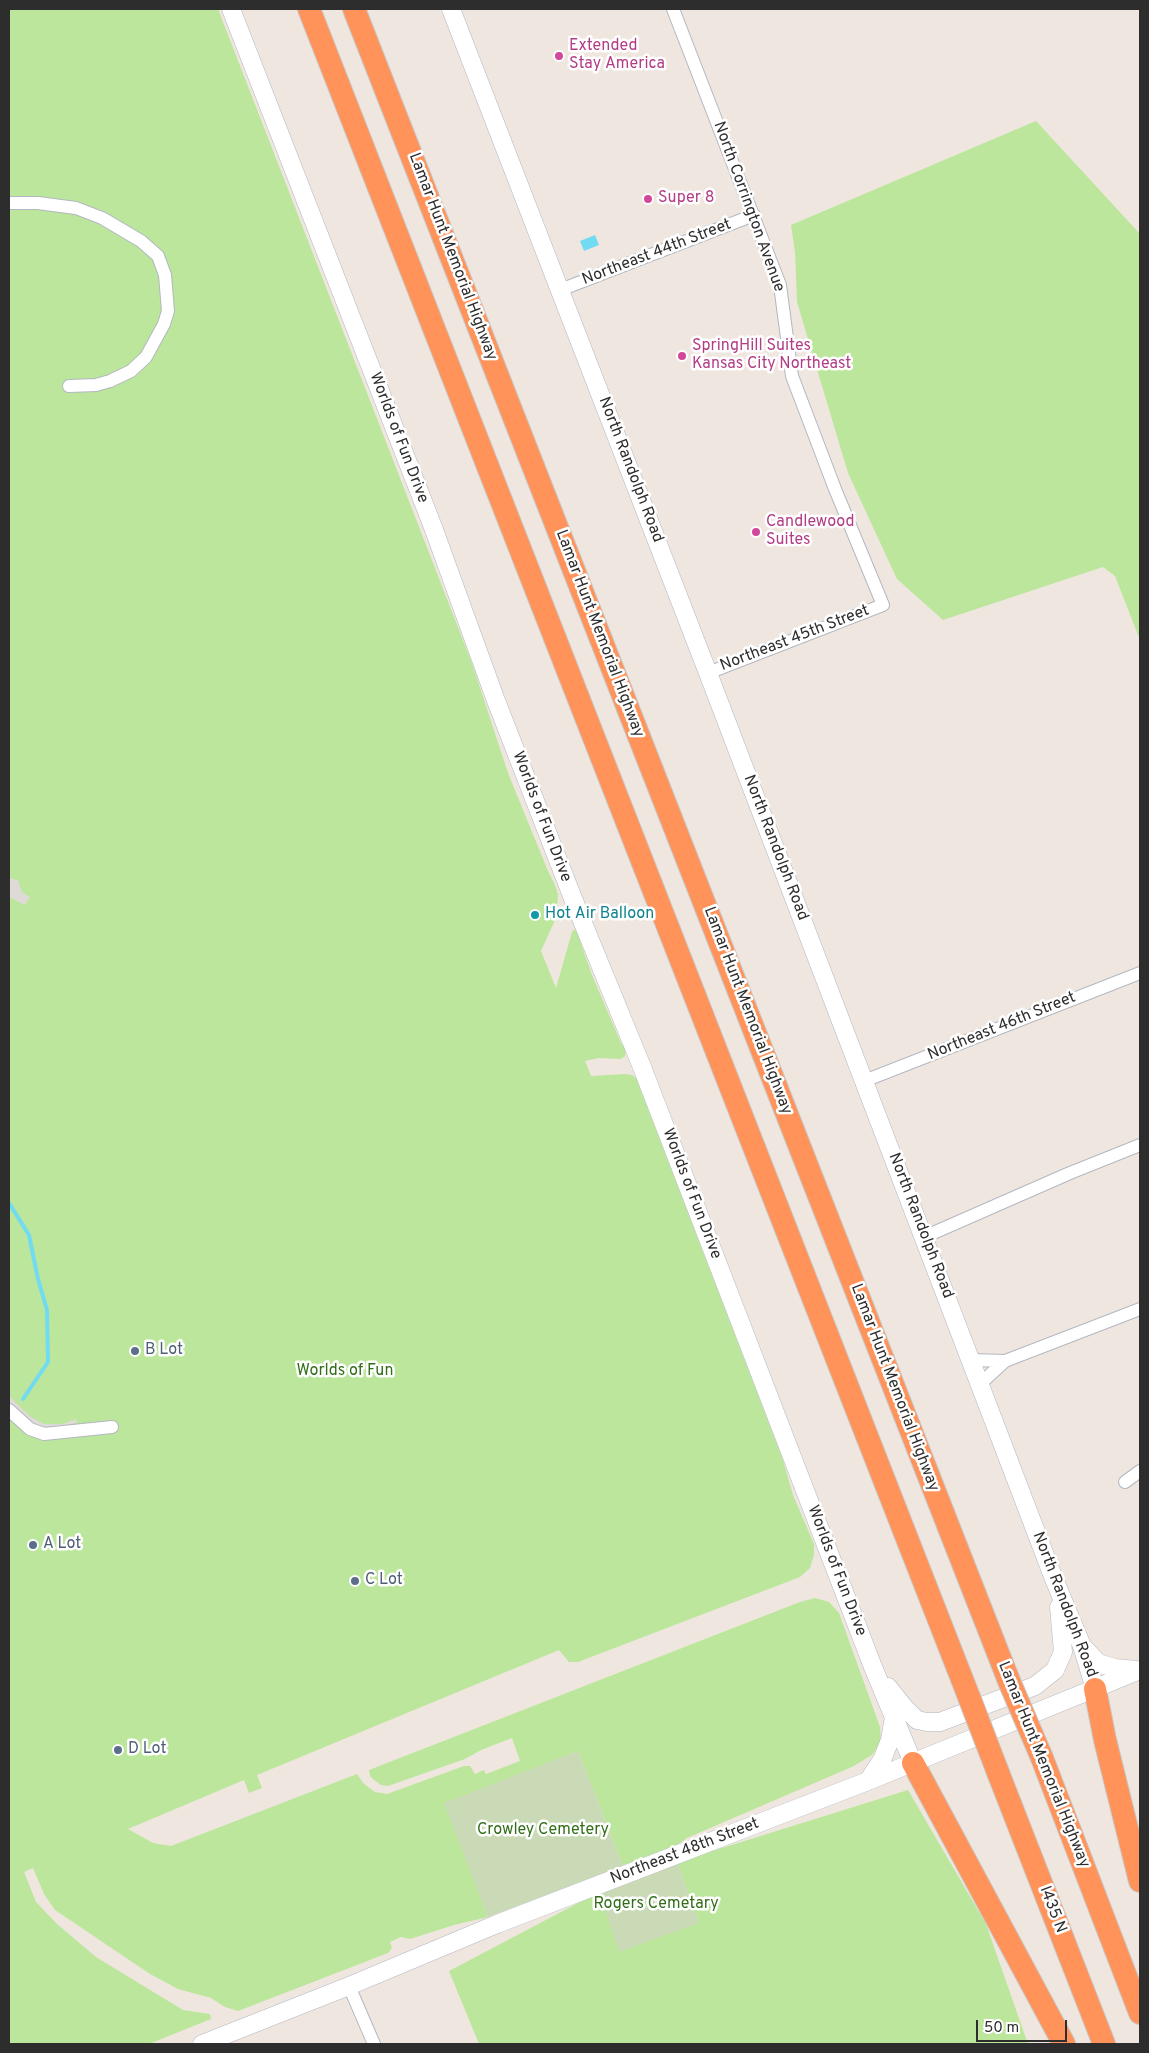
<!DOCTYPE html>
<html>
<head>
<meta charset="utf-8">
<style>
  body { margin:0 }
  #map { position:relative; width:1149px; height:2053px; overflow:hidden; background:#efe7df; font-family:Overpass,sans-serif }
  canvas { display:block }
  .frame { position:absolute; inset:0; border:10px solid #2d2d2d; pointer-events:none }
  .scale { position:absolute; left:976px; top:2020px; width:91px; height:22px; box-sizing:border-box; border:2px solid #2d2d2d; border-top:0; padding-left:6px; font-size:15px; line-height:18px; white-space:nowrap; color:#2d2d2d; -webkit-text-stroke:4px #fff; paint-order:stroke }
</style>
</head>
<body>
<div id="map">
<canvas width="1149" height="2053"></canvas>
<div class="frame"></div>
<div class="scale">50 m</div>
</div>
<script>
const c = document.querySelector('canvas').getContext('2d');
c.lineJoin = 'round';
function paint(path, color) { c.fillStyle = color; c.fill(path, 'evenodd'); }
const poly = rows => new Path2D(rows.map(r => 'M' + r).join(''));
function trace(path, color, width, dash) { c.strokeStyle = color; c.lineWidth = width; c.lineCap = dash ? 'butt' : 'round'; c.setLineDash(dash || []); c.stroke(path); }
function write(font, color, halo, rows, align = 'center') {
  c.font = font + ' Overpass,sans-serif'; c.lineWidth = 5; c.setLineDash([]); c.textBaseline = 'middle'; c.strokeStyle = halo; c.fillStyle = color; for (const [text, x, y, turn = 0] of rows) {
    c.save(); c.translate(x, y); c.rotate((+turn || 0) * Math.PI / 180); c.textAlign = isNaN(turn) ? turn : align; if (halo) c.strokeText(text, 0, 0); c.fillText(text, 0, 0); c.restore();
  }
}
paint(poly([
  [9,9,218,9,473,666,508,773,548,871,555,885,558,895,556,918,541,951,556,988,572,932,575,929,578,935,592,975,621,1043,626,1049,625,1056,621,1059,599,1058,585,1061,591,1076,625,1074,632,1075,639,1080,638,1083,783,1460,793,1495,814,1544,814,1555,810,1568,800,1577,578,1662,569,1662,559,1650,257,1775,262,1788,249,1793,244,1780,128,1829,153,1843,171,1846,357,1774,364,1784,375,1792,387,1794,464,1766,470,1766,475,1774,484,1770,486,1774,520,1761,512,1738,481,1750,465,1759,388,1786,381,1785,374,1780,370,1776,369,1770,800,1602,815,1598,829,1602,839,1613,880,1727,881,1742,872,1755,854,1766,687,1838,676,1846,623,1866,578,1751,445,1803,488,1917,454,1925,410,1939,401,1937,390,1942,392,1948,388,1953,238,2011,225,2007,211,1998,178,1989,150,1974,55,1910,44,1894,33,1868,24,1872,36,1902,57,1924,96,1957,183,2010,210,2014,211,2019,149,2044,9,2044],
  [1036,121,1140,234,1140,640,1115,576,1103,567,943,620,897,579,848,473,797,302,795,252,791,225],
  [908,1790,986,1924,1028,2044,479,2044,449,1971,599,1892,699,1923,677,1862]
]), '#bbe69b');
paint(poly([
  [578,1751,623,1866,488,1917,444,1803],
  [677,1862,699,1923,619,1952,599,1892]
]), '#cad9b6');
paint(poly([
  [9,878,18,880,22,892,30,897,25,905,9,897],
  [9,1396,31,1417,44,1424,63,1424,75,1419,78,1422,62,1427,43,1428,30,1421,9,1402]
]), '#dedad6');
paint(poly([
  [595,235,599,245,584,251,580,241]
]), '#71dbf2');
trace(poly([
  [9,1203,29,1235,38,1279,47,1310,48,1362,23,1399]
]), '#71dbf2', 4);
const street = poly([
  [673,9,780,285,792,376,835,489,883,605,708,673],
  [9,203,38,203,76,208,102,218,141,241,158,256,165,275,168,311,164,324,146,357,131,371,110,381,96,385,69,386],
  [560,290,754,215],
  [864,1081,1140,973],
  [924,1237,1070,1173,1140,1145],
  [972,1360,1005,1361],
  [981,1383,1005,1361,1140,1309],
  [9,1410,30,1429,44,1434,112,1427],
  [1125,1482,1140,1471],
  [349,1986,374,2044]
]);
const secondary = poly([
  [231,9,433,527,495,698,572,896,642,1067,873,1667,913,1763],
  [451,9,708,673,1054,1579,1082,1646,1095,1689],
  [1084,1648,1098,1663,1115,1668,1136,1670],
  [888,1687,904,1707,917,1720,927,1722,940,1722,1035,1686,1055,1670,1063,1652,1059,1607],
  [868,1781,882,1760,890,1740,894,1717],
  [202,2044,349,1986,497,1924,868,1781,1140,1670]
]);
const highway = poly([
  [309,9,969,1697],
  [354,9,1009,1681],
  [1095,1689,1105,1740,1140,1881],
  [1042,1758,1140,2013],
  [913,1763,1064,2044],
  [999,1775,1104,2044]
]);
trace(street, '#b3b7c1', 14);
trace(secondary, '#b3b7c1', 19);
trace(highway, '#c8c8c8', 24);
trace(street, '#fff', 12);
trace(secondary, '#fff', 18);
trace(highway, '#ff935a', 22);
const highwayBridge = poly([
  [1009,1681,1042,1758],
  [969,1697,999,1775]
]);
trace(highwayBridge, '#c8c8c8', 24, []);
trace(highwayBridge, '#ff935a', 22);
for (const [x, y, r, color] of [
  [559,56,5,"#d1479c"],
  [648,199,5,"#d1479c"],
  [682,356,5,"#d1479c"],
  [756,532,5,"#d1479c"],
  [535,915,5,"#0f9aa8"],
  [135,1351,5,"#5c6f8a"],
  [33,1545,5,"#5c6f8a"],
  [355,1581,5,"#5c6f8a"],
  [118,1750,5,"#5c6f8a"]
]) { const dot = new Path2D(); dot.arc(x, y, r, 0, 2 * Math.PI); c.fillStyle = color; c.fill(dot); trace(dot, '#fff', 2); }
write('16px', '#b23c85', '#fff', [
  ["Extended",569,47],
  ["Stay America",569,65],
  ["Super 8",658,199],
  ["SpringHill Suites",692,347],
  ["Kansas City Northeast",692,365],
  ["Candlewood",766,523],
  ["Suites",766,541]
], 'left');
write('16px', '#2d2d2d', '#fff', [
  ["North Corrington Avenue",748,207,70],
  ["Northeast 44th Street",657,253,-21],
  ["Lamar Hunt Memorial Highway",452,257,69],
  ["Worlds of Fun Drive",398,438,69],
  ["North Randolph Road",630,470,69],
  ["Lamar Hunt Memorial Highway",599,634,69],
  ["Northeast 45th Street",795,639,-21],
  ["Worlds of Fun Drive",541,817,69],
  ["North Randolph Road",775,848,69],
  ["Lamar Hunt Memorial Highway",747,1011,69],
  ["Northeast 46th Street",1002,1027,-22],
  ["Worlds of Fun Drive",691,1194,69],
  ["North Randolph Road",920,1226,69],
  ["Lamar Hunt Memorial Highway",894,1388,69],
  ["Worlds of Fun Drive",836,1571,69],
  ["North Randolph Road",1064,1605,69],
  ["Lamar Hunt Memorial Highway",1043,1765,68],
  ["Northeast 48th Street",685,1852,-21],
  ["I435 N",1052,1910,69]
]);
write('16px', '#0d838f', '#fff', [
  ["Hot Air Balloon",545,915]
], 'left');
write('16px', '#4e5e75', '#fff', [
  ["B Lot",145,1351],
  ["A Lot",43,1545],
  ["C Lot",365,1581],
  ["D Lot",128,1750]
], 'left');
write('16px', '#326e19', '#fff', [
  ["Worlds of Fun",345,1372],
  ["Crowley Cemetery",543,1831],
  ["Rogers Cemetary",656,1905]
]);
</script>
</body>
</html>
